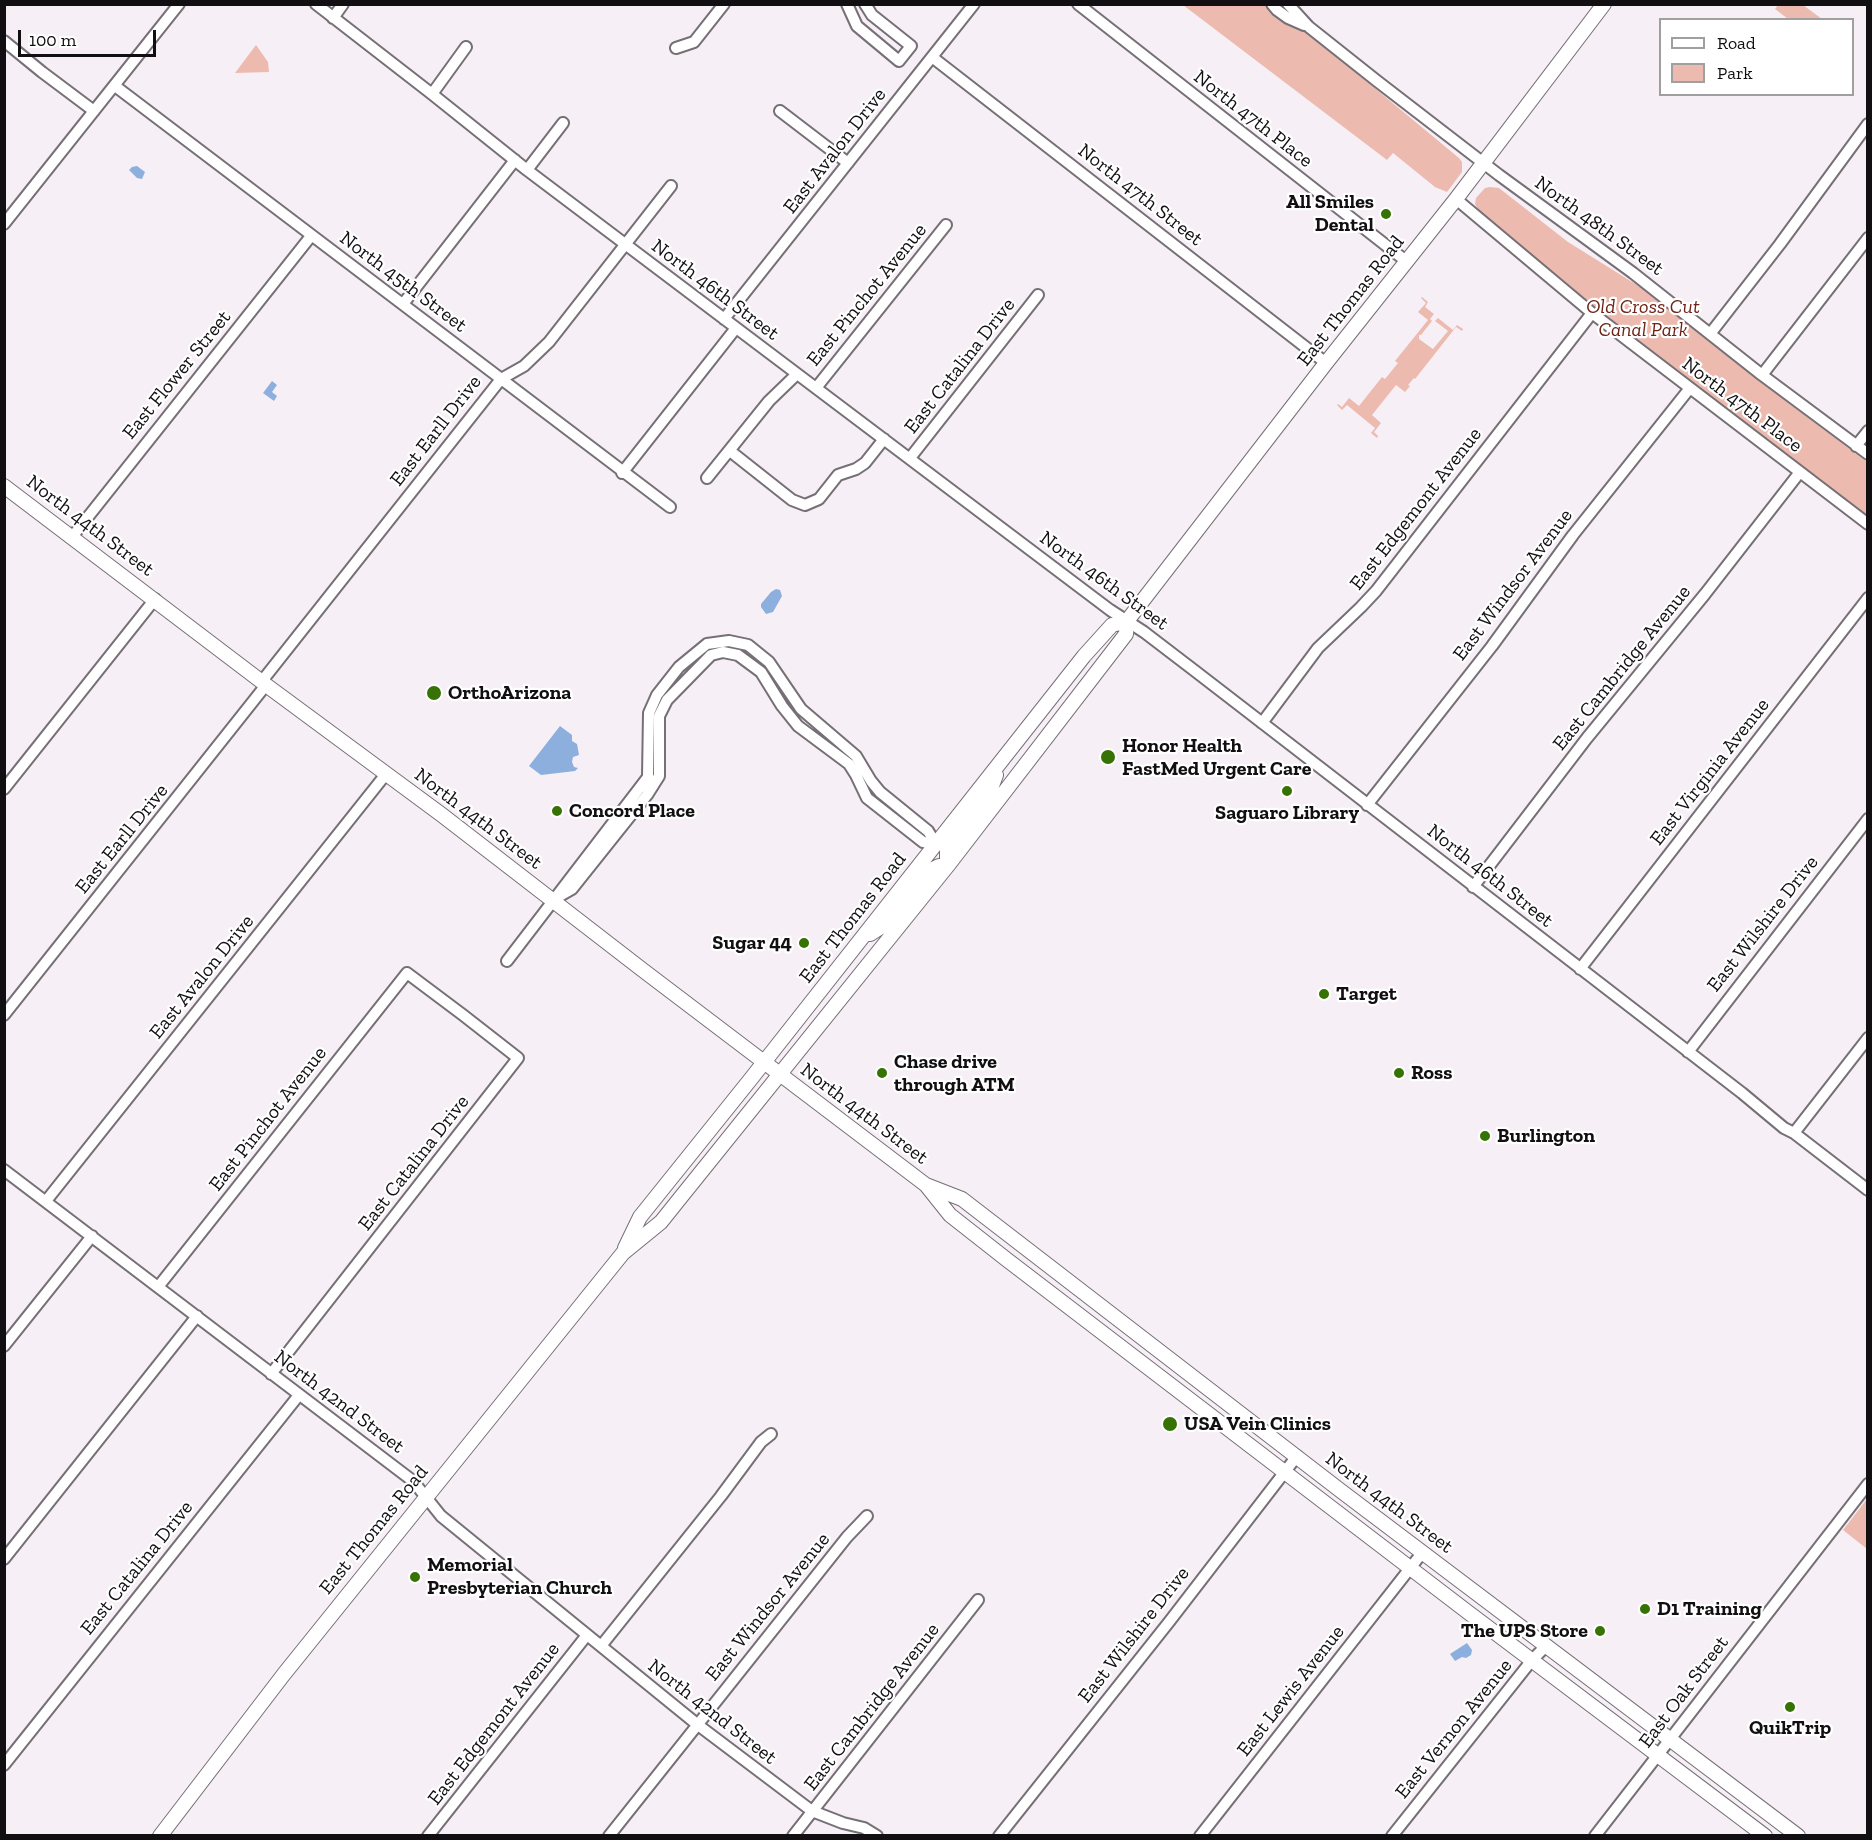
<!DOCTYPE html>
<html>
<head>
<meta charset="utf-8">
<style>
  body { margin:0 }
  #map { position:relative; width:1872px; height:1840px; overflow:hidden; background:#f6eff6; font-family:"Zilla Slab",serif }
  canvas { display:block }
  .frame { position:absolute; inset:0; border:6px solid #110f11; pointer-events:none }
  .legend { position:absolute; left:1659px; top:18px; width:195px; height:78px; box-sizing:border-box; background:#fff; border:2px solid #a09fa0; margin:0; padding:8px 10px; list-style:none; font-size:18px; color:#110f11 }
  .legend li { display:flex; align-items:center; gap:12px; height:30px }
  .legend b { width:30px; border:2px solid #a09fa0 }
  .scale { position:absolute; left:18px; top:30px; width:138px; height:27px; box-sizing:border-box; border:3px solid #110f11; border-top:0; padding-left:8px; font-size:18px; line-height:21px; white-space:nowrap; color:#110f11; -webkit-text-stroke:4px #fff; paint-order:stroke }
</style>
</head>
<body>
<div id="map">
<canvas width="1872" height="1840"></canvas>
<div class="frame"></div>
<ul class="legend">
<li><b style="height:8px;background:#fff"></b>Road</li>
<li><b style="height:16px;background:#edbaaf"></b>Park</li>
</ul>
<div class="scale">100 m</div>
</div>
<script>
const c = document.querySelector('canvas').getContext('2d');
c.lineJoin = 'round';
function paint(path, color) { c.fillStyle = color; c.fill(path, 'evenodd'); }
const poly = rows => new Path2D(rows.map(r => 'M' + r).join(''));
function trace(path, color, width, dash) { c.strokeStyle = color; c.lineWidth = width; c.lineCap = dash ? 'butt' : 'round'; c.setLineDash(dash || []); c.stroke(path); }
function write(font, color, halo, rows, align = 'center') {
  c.font = font + ' "Zilla Slab",serif'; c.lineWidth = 4.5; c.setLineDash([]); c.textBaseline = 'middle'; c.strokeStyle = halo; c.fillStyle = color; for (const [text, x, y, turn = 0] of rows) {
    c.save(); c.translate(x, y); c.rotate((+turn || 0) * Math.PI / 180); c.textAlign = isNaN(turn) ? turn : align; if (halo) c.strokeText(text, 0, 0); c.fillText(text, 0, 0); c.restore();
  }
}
paint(poly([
  [1183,5,1270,5,1302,28,1459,158,1462,162,1462,172,1447,192,1435,187,1393,153,1387,160],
  [1778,5,1803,5,1822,19,1788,19,1775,9],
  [256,45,268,62,269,72,235,73],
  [1490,187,1499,188,1568,242,1645,290,1758,380,1867,462,1867,518,1594,310,1480,213,1475,204,1476,198,1485,188],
  [1422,297,1428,302,1425,307,1434,314,1430,319,1432,321,1421,335,1419,335,1419,339,1433,349,1448,331,1435,321,1438,318,1453,330,1457,325,1463,329,1462,331,1456,327,1415,379,1414,378,1408,385,1410,386,1405,392,1396,385,1372,415,1381,423,1374,432,1378,436,1377,438,1371,433,1375,428,1347,405,1342,410,1337,405,1338,404,1342,407,1349,398,1359,406,1382,377,1385,379,1398,363,1395,361,1428,320,1418,312,1426,303,1421,298],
  [1867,1499,1867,1549,1843,1530]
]), '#edbaaf');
paint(poly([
  [137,166,145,172,142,179,137,178,129,170,132,167],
  [272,381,277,385,272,392,277,396,274,401,263,393],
  [776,589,780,590,782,596,773,612,766,614,761,607,761,604,771,592],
  [560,726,572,735,572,741,577,744,579,755,573,757,572,762,574,767,578,768,575,771,541,775,529,766],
  [1467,1643,1472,1650,1471,1655,1466,1658,1462,1657,1455,1661,1450,1654]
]), '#8cafde');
const minor = poly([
  [316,4,432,94,527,170,1110,610,1144,632,1195,671,1742,1093,1784,1128,1794,1133,1868,1190],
  [847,4,857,26,899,61,911,46,872,15,865,4],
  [1078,4,1406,261],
  [1272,4,1277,10,1288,18,1304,25],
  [1288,4,1309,27,1377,81,1499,175,1633,273,1762,375,1868,454],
  [333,18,343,4],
  [4,41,42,72,94,111],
  [676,48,694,42,724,4],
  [932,57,1326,363],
  [115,86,670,507],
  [432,94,466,47],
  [780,111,848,163],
  [527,170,563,123],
  [1456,199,1592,313,1868,524],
  [4,224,179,4],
  [403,304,515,160],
  [724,319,974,4],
  [1710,334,1780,244,1868,124],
  [1762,375,1868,238],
  [816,388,946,225],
  [1856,446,1868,431],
  [730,451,792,500,805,505,819,499,838,475,856,469,865,463,884,439],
  [910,458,1038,295],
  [622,473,736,328],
  [707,478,769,401,797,374],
  [72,537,311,236],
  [262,681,501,379,524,366,549,342,671,186],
  [1262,723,1318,648,1361,607,1376,591,1592,313],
  [4,789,155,599],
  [1367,805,1492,646,1573,535,1690,388],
  [1473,887,1587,738,1705,594,1800,472],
  [558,897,572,889,647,795,659,776,659,716,667,700,711,655,723,652,738,655,761,672,782,706,798,726,849,764,856,775,867,798,923,842,936,844],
  [507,961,648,777,649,713,657,695,679,667,707,644,729,641,748,645,769,662,801,709,856,756,871,781,880,792,928,831,936,844],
  [1580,969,1868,598],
  [4,1015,266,685],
  [1688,1052,1868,819],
  [1794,1133,1868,1038],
  [4,1170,413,1481,441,1516,698,1725,812,1811,843,1823,864,1828,877,1836],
  [46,1201,386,774],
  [158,1287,407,973,463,1015,518,1058,271,1374],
  [4,1346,92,1236],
  [4,1559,197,1316],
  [601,1646,721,1496,761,1442,771,1434],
  [4,1765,299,1395],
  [428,1836,587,1635],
  [609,1836,847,1537,867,1516],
  [793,1836,978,1600],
  [999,1836,1169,1622,1297,1456],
  [1200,1836,1422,1553],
  [1392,1836,1532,1660,1546,1646],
  [1595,1836,1868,1484]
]);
const major = poly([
  [4,486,266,685,442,815,644,971,926,1185,962,1199,1341,1491,1798,1836],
  [949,864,947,858,947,850,950,843,990,791,996,775],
  [870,934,887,923,929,871,939,866,949,864],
  [926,1185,950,1215,1006,1259,1469,1613,1765,1836],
  [625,1248,640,1217,750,1080,1084,656,1112,625,1127,621],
  [160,1836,284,1674,623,1253,661,1222,681,1197,949,864,1126,634,1127,621,1326,363,1456,199,1604,4]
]);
trace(minor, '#767076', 14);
trace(major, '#767076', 16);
trace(minor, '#fff', 10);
trace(major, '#fff', 14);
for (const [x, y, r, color] of [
  [1386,214,6,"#367204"],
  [434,693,8,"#367204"],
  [1108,757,8,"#367204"],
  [1287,791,6,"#367204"],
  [557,811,6,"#367204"],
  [804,943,6,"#367204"],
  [1324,994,6,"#367204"],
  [882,1073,6,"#367204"],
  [1399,1073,6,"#367204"],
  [1485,1136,6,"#367204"],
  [1170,1424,8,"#367204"],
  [415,1577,6,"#367204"],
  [1645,1609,6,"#367204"],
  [1600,1631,6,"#367204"],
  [1790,1707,6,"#367204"]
]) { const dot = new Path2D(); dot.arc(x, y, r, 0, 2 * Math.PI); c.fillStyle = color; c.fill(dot); trace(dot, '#fff', 2); }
write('20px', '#110f11', '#fff', [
  ["North 47th Place",1253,119,38],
  ["East Avalon Drive",835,151,-52],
  ["North 47th Street",1140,195,38],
  ["North 48th Street",1599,226,36],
  ["North 45th Street",403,282,37],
  ["North 46th Street",715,290,37],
  ["East Pinchot Avenue",867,295,-51],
  ["East Thomas Road",1351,301,-52],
  ["East Catalina Drive",960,366,-52],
  ["East Flower Street",177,375,-51],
  ["North 47th Place",1742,405,37],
  ["East Earll Drive",436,431,-52],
  ["East Edgemont Avenue",1416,509,-52],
  ["North 44th Street",90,526,37],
  ["North 46th Street",1104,581,36],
  ["East Windsor Avenue",1513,585,-53],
  ["East Cambridge Avenue",1622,668,-51],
  ["East Virginia Avenue",1710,772,-52],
  ["North 44th Street",478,819,37],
  ["East Earll Drive",122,839,-51],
  ["North 46th Street",1490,876,38],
  ["East Thomas Road",853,918,-52],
  ["East Wilshire Drive",1763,924,-52],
  ["East Avalon Drive",202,977,-51],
  ["North 44th Street",864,1114,37],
  ["East Pinchot Avenue",268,1119,-52],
  ["East Catalina Drive",414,1163,-52],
  ["North 42nd Street",339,1402,37],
  ["North 44th Street",1389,1503,37],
  ["East Thomas Road",374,1530,-51],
  ["East Catalina Drive",137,1568,-51],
  ["East Windsor Avenue",768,1607,-51],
  ["East Wilshire Drive",1134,1635,-52],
  ["East Lewis Avenue",1291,1691,-52],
  ["East Oak Street",1684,1692,-53],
  ["East Cambridge Avenue",872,1707,-52],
  ["North 42nd Street",712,1712,38],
  ["East Edgemont Avenue",494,1724,-52],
  ["East Vernon Avenue",1454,1729,-51]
]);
write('bold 20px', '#110f11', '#fff', [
  ["All Smiles",1374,202,"right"],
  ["Dental",1374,225,"right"],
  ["OrthoArizona",448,693],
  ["Honor Health",1122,746],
  ["FastMed Urgent Care",1122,769],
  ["Concord Place",569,811],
  ["Saguaro Library",1287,813,"center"],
  ["Sugar 44",792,943,"right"],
  ["Target",1336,994],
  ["Chase drive",894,1062],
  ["through ATM",894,1085],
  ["Ross",1411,1073],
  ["Burlington",1497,1136],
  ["USA Vein Clinics",1184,1424],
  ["Memorial",427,1565],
  ["Presbyterian Church",427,1588],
  ["D1 Training",1657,1609],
  ["The UPS Store",1588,1631,"right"],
  ["QuikTrip",1790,1728,"center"]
], 'left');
write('italic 20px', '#6d2315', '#fff', [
  ["Old Cross Cut",1643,307],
  ["Canal Park",1643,330]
]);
</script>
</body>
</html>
